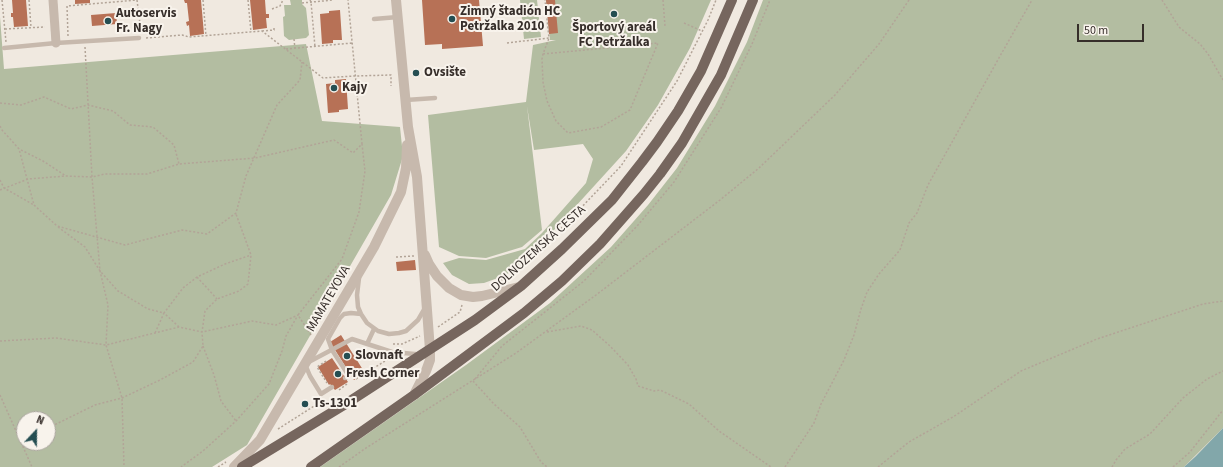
<!DOCTYPE html>
<html>
<head>
<meta charset="utf-8">
<style>
  body { margin:0 }
  #map { position:relative; width:1223px; height:467px; overflow:hidden; background:#f0e9e0; font-family:"Source Sans 3",sans-serif }
  canvas { display:block }
  .north { position:absolute; left:16px; top:411px; width:40px; height:40px; box-sizing:border-box; background:#f8f3ec; border:1px solid #aaa49e; border-radius:50%; rotate:22deg; font-size:11px; font-weight:700; line-height:16px; text-align:center; color:#362e2a }
  .north::after { content:''; display:block; margin:auto; width:14px; height:18px; background:#254e52; clip-path:polygon(50% 0,100% 100%,50% 72%,0 100%) }
  .scale { position:absolute; left:1077px; top:24px; width:67px; height:18px; box-sizing:border-box; border:2px solid #362e2a; border-top:0; padding-left:5px; font-size:12px; line-height:14px; white-space:nowrap; color:#362e2a; -webkit-text-stroke:3px #f8f3ec; paint-order:stroke }
</style>
</head>
<body>
<div id="map">
<canvas width="1223" height="467"></canvas>
<div class="north">N</div>
<div class="scale">50 m</div>
</div>
<script>
const c = document.querySelector('canvas').getContext('2d');
c.lineJoin = 'round';
function paint(path, color) { c.fillStyle = color; c.fill(path, 'evenodd'); }
const poly = rows => new Path2D(rows.map(r => 'M' + r).join(''));
function trace(path, color, width, dash) { c.strokeStyle = color; c.lineWidth = width; c.lineCap = dash ? 'butt' : 'round'; c.setLineDash(dash || []); c.stroke(path); }
function write(font, color, halo, rows, align = 'center') {
  c.font = font + ' "Source Sans 3",sans-serif'; c.lineWidth = 4; c.setLineDash([]); c.textBaseline = 'middle'; c.strokeStyle = halo; c.fillStyle = color; for (const [text, x, y, turn = 0] of rows) {
    c.save(); c.translate(x, y); c.rotate((+turn || 0) * Math.PI / 180); c.textAlign = isNaN(turn) ? turn : align; if (halo) c.strokeText(text, 0, 0); c.fillText(text, 0, 0); c.restore();
  }
}
paint(poly([
  [290,0,302,0,302,4,306,8,309,35,306,38,289,40,284,36,283,17,285,16,284,5,291,5],
  [520,0,537,0,541,37,524,39],
  [546,0,711,0,690,48,658,105,626,151,554,230,514,269,506,275,484,283,469,284,452,275,443,263,459,258,486,260,525,249,542,233,586,183,593,159,583,144,534,150,527,106,542,230,522,247,486,258,459,256,439,247,428,115,526,102,533,45,556,40,550,40],
  [763,0,1223,0,1223,428,1184,467,320,467,466,365,550,303,611,247,648,205,677,168,715,106,747,42],
  [0,17,4,69,306,44,322,121,400,127,403,156,391,195,247,445,212,467,0,467],
  [24,419,48,419,48,443,24,443]
]), '#b3bda1');
paint(poly([
  [1223,428,1223,467,1184,467,1196,456]
]), '#82a7aa');
paint(poly([
  [12,0,26,0,28,26,14,27,13,17,11,17,11,13,13,13],
  [75,0,90,0,90,3,75,4],
  [184,0,201,0,204,34,190,36,189,25,187,26,186,22,189,21,187,3,185,3],
  [250,0,265,0,266,14,269,14,269,18,266,18,267,28,253,30],
  [422,0,479,0,483,46,442,49,442,44,425,45],
  [546,0,555,0,558,33,549,34],
  [340,10,342,40,333,40,333,43,322,44,320,14,329,13,329,11],
  [116,13,117,24,92,26,91,15],
  [346,79,348,109,339,110,339,112,328,113,326,84,335,83,335,80],
  [415,260,416,270,397,271,396,262],
  [341,335,365,373,354,380,330,342],
  [332,358,348,382,335,390,330,384,329,385,318,367]
]), '#b77156');
trace(poly([
  [2,0,6,42],
  [29,0,31,27],
  [137,0,141,32],
  [203,0,206,36],
  [248,0,251,32],
  [310,0,311,2,315,47],
  [663,0,665,26],
  [1162,0,1179,27,1200,44,1208,54,1223,80],
  [302,3,333,0],
  [272,9,280,6,283,0],
  [684,23,702,31],
  [5,29,45,27],
  [262,31,274,30,274,27],
  [68,36,67,6,137,0],
  [146,38,182,35,189,37,262,31,323,78,355,76,391,75,391,86],
  [294,39,295,49],
  [507,43,549,38,545,0],
  [85,47,92,177,100,271,108,305,106,345,122,398,124,467],
  [286,49,352,43],
  [543,54,658,43,630,110,601,127,568,133,556,121,547,101,543,82,542,59,543,54,549,38],
  [0,103,21,105,44,97,71,109,88,105,113,111,130,125,153,127,174,145,179,164],
  [0,126,2,130,19,149,34,205,57,226,125,245,182,230,207,234,236,213,246,176,277,105,300,80,302,62],
  [21,150,43,161,66,176],
  [0,180,4,188,34,205],
  [0,190,28,179,66,176,92,177,105,174,147,174,179,164,255,158,334,140,353,153,362,144,348,0],
  [58,227,85,247,100,271,118,291,148,309,164,313,155,333],
  [396,257,414,256],
  [197,277,217,299],
  [493,283,509,277,552,238,621,166,677,81,708,20,716,0],
  [179,327,164,313,183,288,197,277,225,264,251,255],
  [438,327,460,312,462,305],
  [547,332,581,326,592,330,610,346,628,365,636,379,638,386,654,391,660,390,689,404,719,431,771,467],
  [311,335,298,315,342,259,359,212,365,171,362,144],
  [0,341,56,338,106,345,179,327,202,332,252,321,276,325,298,315,286,336,282,351,269,384,236,421,203,451,181,467],
  [393,344,402,344,420,336],
  [203,346,214,375,221,401,236,421],
  [326,361,317,367,327,383],
  [356,379,390,358],
  [475,379,502,346,584,281,638,225,674,182,721,108,752,44,770,0],
  [473,381,494,404,520,427,541,462,547,467],
  [339,390,347,384],
  [0,395,32,467],
  [48,428,95,405,122,398,160,380,193,362,203,346,202,332,205,311,217,299,239,291,248,284,251,255,236,214],
  [278,429,322,401],
  [19,436,24,435],
  [218,467,226,462],
  [339,467,366,448,516,353,596,295,720,200,759,168,835,95,879,44,909,0],
  [785,467,814,423,821,404,844,360,854,335,861,309,867,292,879,274,900,250,909,223,917,213,928,185,1004,49,1032,0],
  [878,467,909,442,953,417,1021,371,1097,339,1203,304,1223,301],
  [1112,467,1116,460,1125,449,1150,434,1183,398,1207,379,1223,371],
  [1173,467,1190,452,1223,410]
]), '#b2a497', 1.5, [2, 2]);
trace(poly([
  [374,19,398,17],
  [4,48,56,43,139,38],
  [406,100,435,98],
  [359,278,357,295,358,307,361,314,367,323,378,331,389,334,399,333,406,331,418,320,425,308],
  [367,344,374,329],
  [345,378,349,376,332,350,328,339,340,318,344,314,351,313,361,314],
  [332,387,321,394,310,376,305,364,352,339,392,352,415,354,419,355]
]), '#c7b9ad', 4.5);
trace(poly([
  [53,0,56,43]
]), '#c7b9ad', 9);
trace(poly([
  [396,0,408,127,417,177,430,350,430,360,426,371,414,395],
  [425,255,429,264,437,276,449,288,461,295,473,297,482,296,519,287],
  [234,467,260,440,374,247,401,192,406,168,407,145]
]), '#c7b9ad', 10);
trace(poly([
  [242,467,344,405,475,320,521,286,562,249,612,200,642,162,657,142,678,111,701,71,732,0],
  [311,467,414,395,524,313,562,281,600,244,644,194,660,174,682,143,721,75,753,0]
]), '#76665e', 10);
for (const [x, y, r, color] of [
  [614,14,4,"#254e52"],
  [452,19,4,"#254e52"],
  [108,21,4,"#254e52"],
  [416,73,4,"#254e52"],
  [334,88,4,"#254e52"],
  [347,356,4,"#254e52"],
  [338,374,4,"#254e52"],
  [305,404,4,"#254e52"]
]) { const dot = new Path2D(); dot.arc(x, y, r, 0, 2 * Math.PI); c.fillStyle = color; c.fill(dot); trace(dot, '#f8f3ec', 1.5); }
write('bold 13px', '#362e2a', '#f8f3ec', [
  ["Zimný štadión HC",460,12],
  ["Petržalka 2010",460,27],
  ["Autoservis",116,14],
  ["Fr. Nagy",116,29],
  ["Športový areál",614,28,"center"],
  ["FC Petržalka",614,43,"center"],
  ["Ovsište",424,73],
  ["Kajy",342,88],
  ["Slovnaft",355,356],
  ["Fresh Corner",346,374],
  ["Ts-1301",313,404]
], 'left');
write('13px', '#362e2a', '#f8f3ec', [
  ["DOLNOZEMSKÁ CESTA",539,249,-42],
  ["MAMATEYOVA",329,299,-60]
]);
</script>
</body>
</html>
